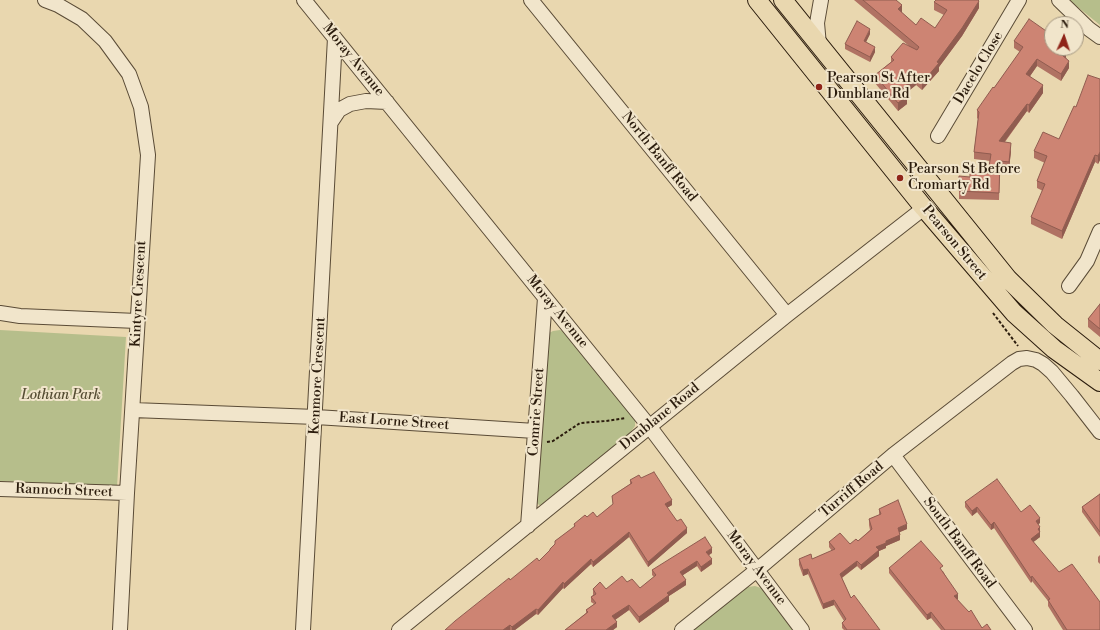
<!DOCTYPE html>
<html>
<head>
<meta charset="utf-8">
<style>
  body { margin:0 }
  #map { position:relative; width:1100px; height:630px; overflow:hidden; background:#e9d7af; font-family:"Libre Bodoni",serif }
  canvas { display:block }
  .north { position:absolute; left:1044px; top:16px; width:40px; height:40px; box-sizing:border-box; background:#f1e5cb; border:1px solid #a2957f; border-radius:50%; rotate:3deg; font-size:11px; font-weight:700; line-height:16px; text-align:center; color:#2b1c0d }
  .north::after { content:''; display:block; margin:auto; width:14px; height:18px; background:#8f2418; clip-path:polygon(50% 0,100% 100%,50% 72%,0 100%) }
</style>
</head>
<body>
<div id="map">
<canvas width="1100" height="630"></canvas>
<div class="north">N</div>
</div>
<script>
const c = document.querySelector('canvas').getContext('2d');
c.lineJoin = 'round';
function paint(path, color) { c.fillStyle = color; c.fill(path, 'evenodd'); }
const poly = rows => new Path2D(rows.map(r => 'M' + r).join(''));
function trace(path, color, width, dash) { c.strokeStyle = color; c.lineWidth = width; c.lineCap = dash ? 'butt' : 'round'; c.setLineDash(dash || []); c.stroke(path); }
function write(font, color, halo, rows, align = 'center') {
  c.font = font + ' "Libre Bodoni",serif'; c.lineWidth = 4; c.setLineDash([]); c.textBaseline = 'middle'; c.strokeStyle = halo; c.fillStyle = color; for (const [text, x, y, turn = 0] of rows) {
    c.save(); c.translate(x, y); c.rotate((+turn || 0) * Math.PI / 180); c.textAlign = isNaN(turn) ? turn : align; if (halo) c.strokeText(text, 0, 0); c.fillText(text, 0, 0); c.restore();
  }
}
paint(poly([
  [1070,0,1100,0,1100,25,1074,4],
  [0,330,126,337,117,487,0,481],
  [560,330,567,334,635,418,635,426,630,433,542,505,539,505,537,503,547,334,553,331],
  [755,586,761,588,766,592,794,630,693,630,742,590,748,587]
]), '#b6be8b');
const minor = poly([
  [45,0,58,5,82,19,105,41,129,74,141,107,148,155,127,493,120,630],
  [304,0,649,426,802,630],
  [531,0,787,315],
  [1059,0,1089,29,1100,37],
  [819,45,817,23,821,0],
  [331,122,339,110,350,104,366,101,387,102],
  [938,136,1019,0],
  [1069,286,1087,261,1100,231],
  [0,313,20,316,137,321],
  [133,410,316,417,535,431],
  [893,455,1025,630],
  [0,489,127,493],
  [528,526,545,298],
  [303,630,335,38],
  [399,630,787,315,924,208],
  [682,630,757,570,893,455,1012,363,1019,359,1027,358,1036,360,1043,364,1052,372,1072,396,1100,432]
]);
const major = poly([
  [757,0,924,208,1014,313,1054,349,1100,382],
  [783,0,1008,279,1055,325,1100,361]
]);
trace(minor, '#5a4b36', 16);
trace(major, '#2b1c0d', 20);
trace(poly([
  [993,313,1018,346],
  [547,442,553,441,580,423,606,421,626,418]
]), '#2b1c0d', 2, [3, 2]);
trace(minor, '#f1e5cb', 14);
trace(major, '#e9d7af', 18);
paint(poly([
  [854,0,896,0,902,13,916,25,935,28,944,15,934,10,934,2,979,8,962,36,939,67,939,71,922,90,916,85,905,94,907,104,898,111,875,83,875,75,891,62,891,57,909,46],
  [870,34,866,42,875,52,870,62,845,49,845,44],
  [1049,38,1066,57,1069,68,1061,81,1037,66,1030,76,1043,93,1029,113,1027,111,1005,142,1011,151,1009,169,1000,168,999,200,959,199,959,191,970,177,988,173,990,161,974,159,974,152,978,119,977,118,977,110,994,88,1020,52,1014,48,1014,41],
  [1100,79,1100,160,1098,164,1095,162,1062,239,1031,224,1031,217,1043,191,1037,188,1037,181,1045,163,1034,158,1034,151,1059,139,1076,107],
  [1100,304,1100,337,1088,327,1088,319],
  [641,478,672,505,667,508,677,521,687,533,648,567,629,537,593,567,591,564,564,589,563,588,538,615,536,614,515,630,445,630,510,580,539,561,550,551,550,549,555,545,555,541,574,527,574,524,587,517,597,517,613,504,612,496,630,484,630,480],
  [1100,494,1100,537,1082,512,1082,507],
  [965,502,1021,512,1040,523,1038,524,1040,532,1040,537,1033,542,1100,630,1063,630,1048,606,1048,601,1032,581,1031,583,994,528,991,530,977,512,972,516,965,507],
  [879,509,907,529,899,532,900,540,886,546,886,548,879,551,879,556,861,570,857,566,842,578,851,598,880,630,844,630,842,628,842,623,844,621,834,605,823,609,808,574,803,576,799,565,799,559,812,559,832,551,829,547,829,542,850,544,858,541,870,530,869,525,869,519,879,515],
  [712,553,709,555,712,564,701,572,697,566,683,575,686,585,669,596,669,601,639,623,629,610,615,620,617,627,613,630,565,630,586,613,586,610,594,604,591,602,591,597,593,595,593,589,606,589,627,582,640,588,654,577,652,575,652,570],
  [1100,555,1100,564,1098,562,1098,557],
  [889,568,943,571,958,599,957,599,982,628,991,630,941,630,931,618,927,620,889,573]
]), '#b07263');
paint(poly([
  [979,1,979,8,962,36,939,67,939,71,922,90,922,83],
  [902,5,902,13,898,9],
  [870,29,870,34,864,46,864,41],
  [1049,33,1049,40,1046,37],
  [875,47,875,52,870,62,870,57],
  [1066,50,1066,57,1062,63,1062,55],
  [1037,59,1037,66,1026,82,1026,74],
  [1069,61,1069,68,1061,81,1061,74],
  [916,78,916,85,901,97,901,89],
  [1043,85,1043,93,1029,113,1029,105],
  [907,96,907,104,898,111,898,103],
  [1027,104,1027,111,999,149,999,141],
  [1011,143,1011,151,1009,169,1009,162],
  [1100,152,1100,160,1098,164,1098,156],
  [1095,155,1095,162,1062,239,1062,231],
  [672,500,672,505,665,509,665,504],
  [977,507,977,512,972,516,972,511],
  [1040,518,1040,523,1036,526,1036,521],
  [994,522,994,528,991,530,991,525],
  [907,524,907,529,898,533,898,528],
  [1040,527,1040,537,1031,544,1031,539],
  [687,528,687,533,648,567,648,562],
  [629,532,629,537,593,567,593,562],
  [900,535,900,540,886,546,886,548,879,551,879,556,861,570,861,565,876,547,886,541],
  [712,548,712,553,706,557,706,552],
  [591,559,591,564,564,589,564,584],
  [712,559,712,564,701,572,701,567],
  [697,561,697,566,680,577,680,572],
  [857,561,857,566,840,579,840,574],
  [808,569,808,574,803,576,803,570],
  [1032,576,1032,581,1031,583,1031,578],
  [686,580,686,585,669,596,669,601,639,623,639,617,667,593],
  [563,582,563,588,538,615,538,610],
  [958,594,958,599,954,601,954,596],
  [834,600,834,605,823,609,823,604],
  [629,605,629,610,612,622,612,616],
  [536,609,536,614,515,630,512,630,512,627],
  [931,612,931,618,927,620,927,615],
  [617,622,617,627,613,630,606,630],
  [510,625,510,630,503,630]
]), '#905c50');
const building = poly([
  [863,0,896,0,902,5,898,9,916,25,921,18,935,28,947,10,934,2,936,0,978,0,979,1,962,28,937,62,939,63,922,83,916,78,901,89,907,96,898,103,875,75,894,60,891,57,903,43,917,50,919,47,863,0],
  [1029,19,1049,33,1046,37,1052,41,1052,48,1063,48,1066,50,1062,55,1069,61,1061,74,1037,59,1026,74,1043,85,1029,105,1027,104,999,141,1011,143,1009,162,1000,161,999,193,959,191,959,176,970,177,970,172,988,173,991,154,974,152,979,112,977,110,993,87,994,88,1023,47,1014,41,1029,19],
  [857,21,870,29,864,41,875,47,870,57,845,44,857,21],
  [1088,75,1100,79,1100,152,1098,156,1095,155,1062,231,1031,217,1045,184,1037,181,1047,156,1034,151,1043,132,1059,139,1074,106,1076,107,1088,75],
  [1100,304,1100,329,1088,319,1100,304],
  [654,472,672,500,665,504,677,521,681,519,687,528,648,562,629,532,593,562,591,559,564,584,563,582,538,610,536,609,512,627,510,625,503,630,445,630,455,621,509,578,510,580,537,558,539,561,550,550,550,549,555,544,555,541,575,526,574,524,585,515,587,517,593,512,597,517,613,504,612,496,632,483,630,480,639,475,641,478,654,472],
  [997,479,1021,512,1030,505,1040,518,1036,521,1040,527,1038,529,1040,532,1031,539,1059,572,1072,564,1100,602,1100,630,1067,630,1048,600,1050,599,1032,576,1031,578,994,522,991,525,977,507,972,511,965,502,997,479],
  [1100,494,1100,532,1082,507,1100,494],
  [898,500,907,524,898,528,900,535,886,541,886,543,876,547,879,550,861,565,857,561,840,574,851,598,854,595,880,630,847,630,842,623,846,619,834,600,823,604,808,569,803,570,799,559,811,554,812,559,835,549,829,542,840,533,850,544,856,539,858,541,872,529,869,519,881,514,879,509,898,500],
  [705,537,712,548,706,552,712,559,701,567,697,561,680,572,686,580,667,593,669,595,639,617,629,605,612,616,617,622,606,630,565,630,588,612,586,610,596,603,591,597,596,594,593,589,600,582,606,589,622,576,627,582,632,579,640,588,656,575,652,570,705,537],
  [921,541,943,566,940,568,958,594,954,596,969,612,971,610,982,628,987,624,991,630,945,630,931,612,927,615,889,568,921,541]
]);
paint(building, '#cd8473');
trace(building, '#905c50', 1);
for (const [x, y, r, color] of [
  [819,87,4,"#8f2418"],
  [900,178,4,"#8f2418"]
]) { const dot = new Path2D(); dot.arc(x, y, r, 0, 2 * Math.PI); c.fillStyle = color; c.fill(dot); trace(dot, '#f1e5cb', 1.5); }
write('14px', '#2b1c0d', '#f1e5cb', [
  ["Moray Avenue",353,60,51],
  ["Dacelo Close",979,68,-59],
  ["North Banff Road",659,157,51],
  ["Pearson Street",954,243,50],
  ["Kintyre Crescent",139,294,-87],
  ["Moray Avenue",557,312,51],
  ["Kenmore Crescent",318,376,-87],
  ["Comrie Street",537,412,-86],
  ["Dunblane Road",660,417,-39],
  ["East Lorne Street",394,422,4],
  ["Turriff Road",852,490,-40],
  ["Rannoch Street",64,491,2],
  ["South Banff Road",959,543,53],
  ["Moray Avenue",756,568,53]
]);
write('14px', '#2b1c0d', '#f1e5cb', [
  ["Pearson St After",827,79],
  ["Dunblane Rd",827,95],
  ["Pearson St Before",908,170],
  ["Cromarty Rd",908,186]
], 'left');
write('italic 14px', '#554d33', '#f1e5cb', [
  ["Lothian Park",61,396]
]);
</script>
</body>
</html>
